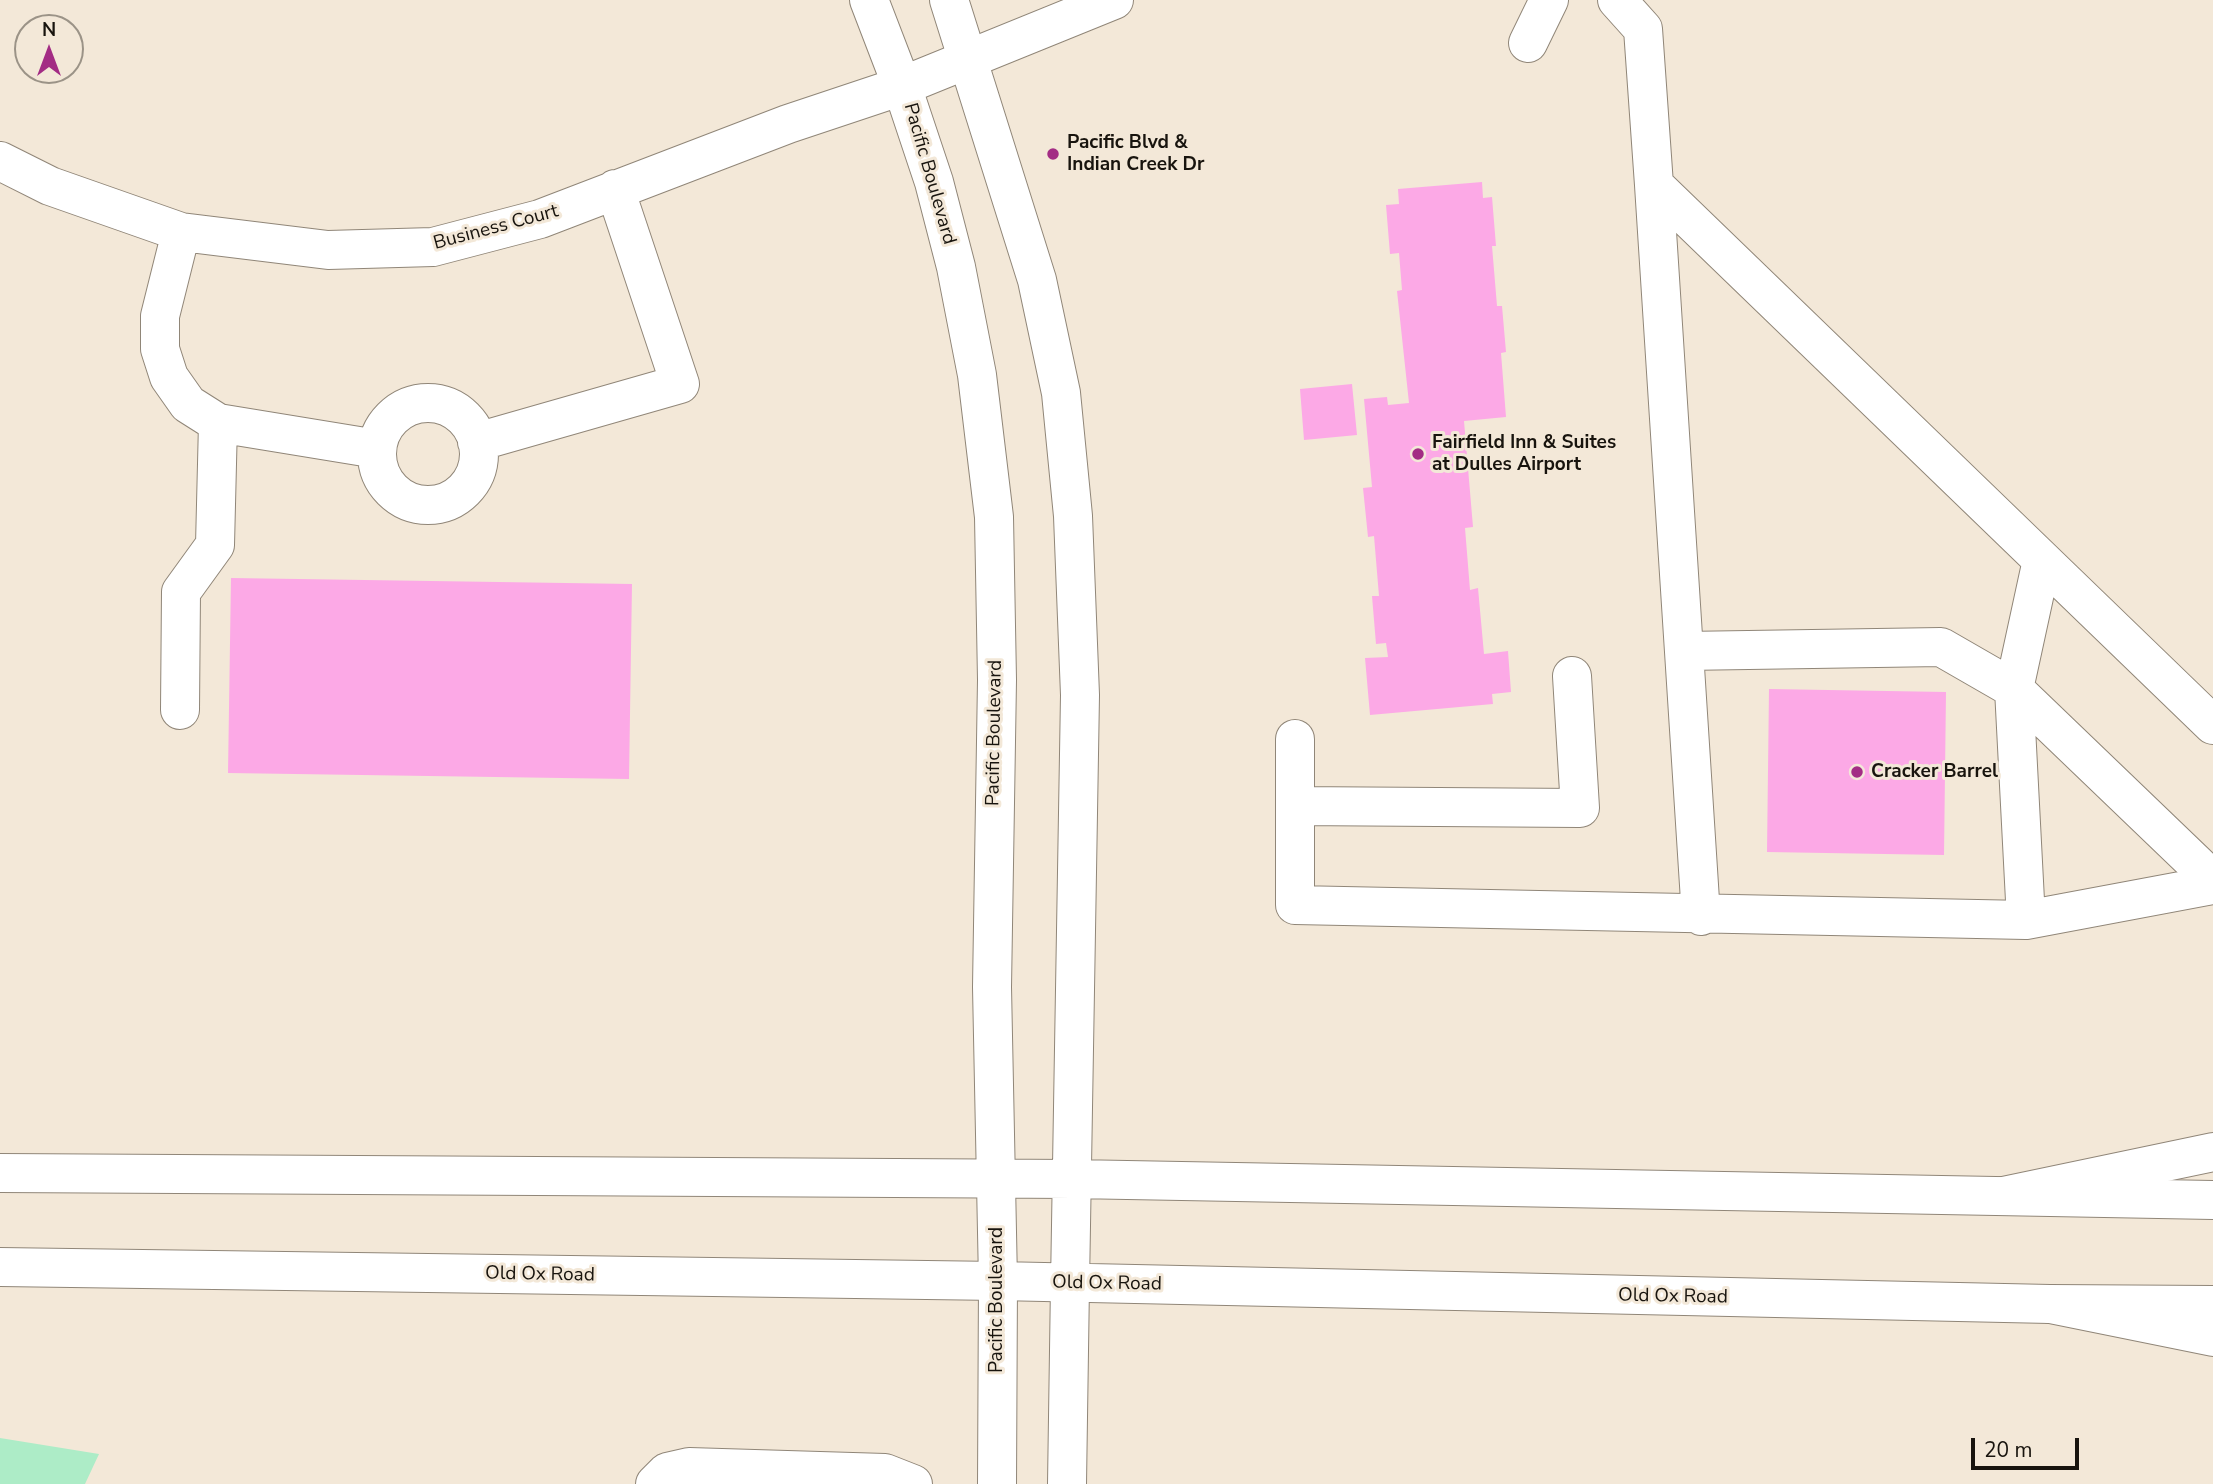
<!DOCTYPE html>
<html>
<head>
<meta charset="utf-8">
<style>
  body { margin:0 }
  #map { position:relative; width:2213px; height:1484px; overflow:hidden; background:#f3e8d8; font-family:"Nunito Sans",sans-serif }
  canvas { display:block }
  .north { position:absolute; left:14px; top:14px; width:70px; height:70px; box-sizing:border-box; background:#f3e8d8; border:2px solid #9b9387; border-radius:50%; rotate:0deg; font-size:19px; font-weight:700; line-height:28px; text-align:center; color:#18140e }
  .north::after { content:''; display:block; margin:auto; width:24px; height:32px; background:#a32c84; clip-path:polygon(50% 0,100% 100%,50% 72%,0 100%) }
  .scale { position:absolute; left:1971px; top:1438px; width:108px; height:32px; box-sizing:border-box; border:4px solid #18140e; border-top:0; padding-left:9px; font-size:21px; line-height:24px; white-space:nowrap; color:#18140e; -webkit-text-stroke:5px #f3e8d8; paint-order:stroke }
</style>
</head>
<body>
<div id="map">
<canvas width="2213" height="1484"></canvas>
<div class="north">N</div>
<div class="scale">20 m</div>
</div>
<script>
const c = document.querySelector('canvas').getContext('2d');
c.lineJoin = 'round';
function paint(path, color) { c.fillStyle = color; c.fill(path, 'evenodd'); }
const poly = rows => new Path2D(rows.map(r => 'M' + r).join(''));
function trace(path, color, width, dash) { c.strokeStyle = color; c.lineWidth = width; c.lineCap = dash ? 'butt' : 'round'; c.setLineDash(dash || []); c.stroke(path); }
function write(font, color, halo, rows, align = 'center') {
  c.font = font + ' "Nunito Sans",sans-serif'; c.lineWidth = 6; c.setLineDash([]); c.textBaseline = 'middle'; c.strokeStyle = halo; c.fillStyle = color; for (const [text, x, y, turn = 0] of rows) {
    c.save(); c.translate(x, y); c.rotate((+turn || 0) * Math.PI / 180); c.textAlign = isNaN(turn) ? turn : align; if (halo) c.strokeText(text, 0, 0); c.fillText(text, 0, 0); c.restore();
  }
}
paint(poly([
  [0,1438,99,1454,85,1484,0,1484]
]), '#adecc7');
paint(poly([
  [1482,182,1483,198,1492,197,1496,246,1492,246,1497,306,1502,306,1506,352,1501,353,1506,417,1464,421,1473,527,1465,528,1470,590,1478,588,1484,654,1508,651,1511,692,1492,694,1493,704,1370,715,1365,658,1388,657,1386,643,1376,644,1372,596,1379,596,1374,536,1368,537,1363,488,1372,487,1364,399,1387,397,1388,405,1409,403,1397,291,1402,290,1399,253,1390,254,1386,205,1399,204,1398,189],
  [1352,384,1357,435,1304,440,1300,389],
  [231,578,632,584,629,779,228,773],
  [1769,689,1946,692,1944,855,1767,852]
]), '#fca9e6');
const minor = poly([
  [1617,0,1643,29,1654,185,2213,725],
  [1528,43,1549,0],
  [0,161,50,186,181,232,328,250,433,247,540,219,788,124,902,86,1114,0],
  [1654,185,1701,916],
  [181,232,160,316,160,349,169,377,188,404,218,423,377,449],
  '377 454a51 51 0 1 1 102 0a51 51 0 1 1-102 0Z',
  [477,442,680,384,615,189],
  [1684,651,1941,647,2014,689,2213,880],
  [180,710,181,592,215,545,218,423],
  [1295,739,1295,905,2026,920,2213,885],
  [1295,806,1580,808,1572,676],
  [2026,920,2014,689,2042,560],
  [655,1484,667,1472,689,1467,885,1473,913,1484],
  [997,1484,998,1281],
  [1067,1484,1070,1284]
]);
const major = poly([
  [869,0,902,86,934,182,956,267,977,375,994,517,997,680,992,987,998,1281],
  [949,0,1037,280,1061,393,1073,516,1080,695,1070,1284],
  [0,1173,1073,1179,2213,1200],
  [0,1267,998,1281,2050,1304,2213,1305]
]);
const highway = poly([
  [2003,1196,2213,1152],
  [2050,1304,2213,1337]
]);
trace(minor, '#908678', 40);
trace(major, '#908678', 40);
trace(highway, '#908678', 40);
trace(minor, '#fff', 38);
trace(major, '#fff', 38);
trace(highway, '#fff', 38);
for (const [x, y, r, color] of [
  [1053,154,7,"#a32c84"],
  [1418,454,7,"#a32c84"],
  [1857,772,7,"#a32c84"]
]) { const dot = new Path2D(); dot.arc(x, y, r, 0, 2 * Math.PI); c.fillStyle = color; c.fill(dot); trace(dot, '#f3e8d8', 2.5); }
write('bold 19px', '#18140e', '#f3e8d8', [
  ["Pacific Blvd &",1067,143],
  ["Indian Creek Dr",1067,165],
  ["Fairfield Inn & Suites",1432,443],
  ["at Dulles Airport",1432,465],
  ["Cracker Barrel",1871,772]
], 'left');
write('19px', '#18140e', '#f3e8d8', [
  ["Pacific Boulevard",929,174,74],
  ["Business Court",496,228,-15],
  ["Pacific Boulevard",995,733,-89],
  ["Old Ox Road",540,1275,1],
  ["Old Ox Road",1107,1284,1],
  ["Old Ox Road",1673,1297,1],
  ["Pacific Boulevard",997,1300,-90]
]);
</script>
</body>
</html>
